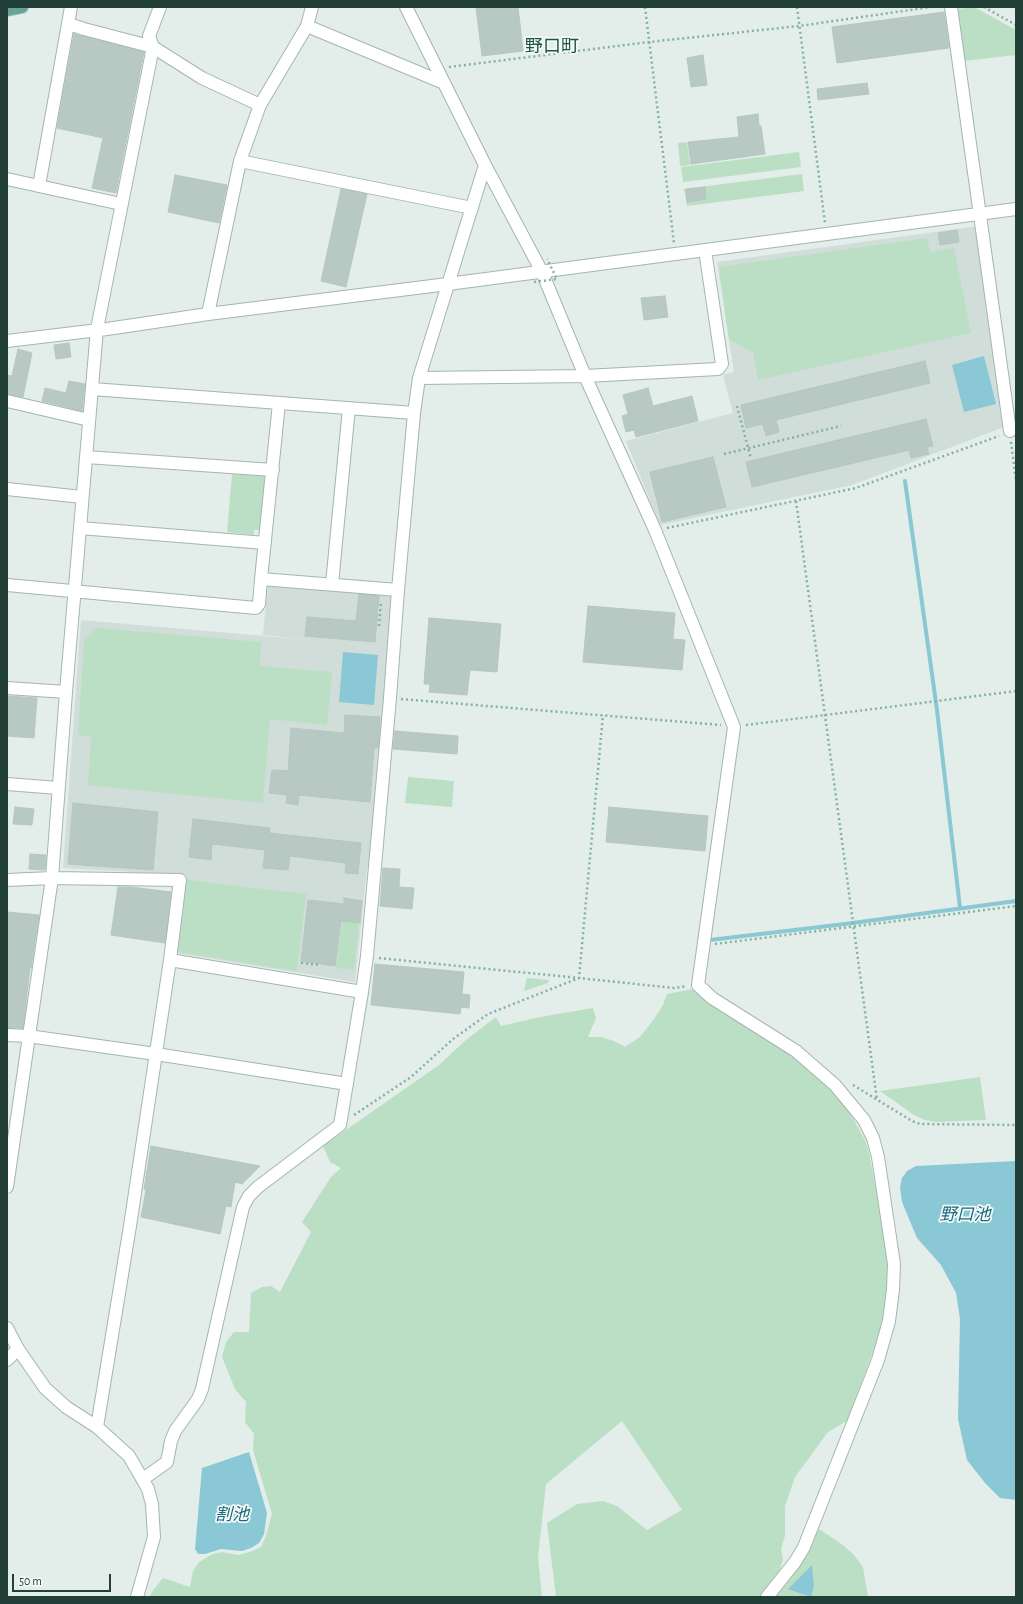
<!DOCTYPE html>
<html>
<head>
<meta charset="utf-8">
<style>
  body { margin:0 }
  #map { position:relative; width:1023px; height:1604px; overflow:hidden; background:#e3ede9; font-family:"Alegreya Sans",sans-serif }
  canvas { display:block }
  .frame { position:absolute; inset:0; border:8px solid #223f38; pointer-events:none }
  .scale { position:absolute; left:12px; top:1574px; width:99px; height:18px; box-sizing:border-box; border:2px solid #223f38; border-top:0; padding-left:5px; font-size:12px; line-height:14px; white-space:nowrap; color:#223f38; -webkit-text-stroke:3px #f4f9f7; paint-order:stroke }
</style>
</head>
<body>
<div id="map">
<canvas width="1023" height="1604"></canvas>
<div class="frame"></div>
<div class="scale">50 m</div>
</div>
<script>
const c = document.querySelector('canvas').getContext('2d');
c.lineJoin = 'round';
function paint(path, color) { c.fillStyle = color; c.fill(path, 'evenodd'); }
const poly = rows => new Path2D(rows.map(r => 'M' + r).join(''));
function trace(path, color, width, dash) { c.strokeStyle = color; c.lineWidth = width; c.lineCap = dash ? 'butt' : 'round'; c.setLineDash(dash || []); c.stroke(path); }
function write(font, color, halo, rows, align = 'center') {
  c.font = font + ' "Alegreya Sans","Noto Sans JP",sans-serif'; c.lineWidth = 3.5; c.setLineDash([]); c.textBaseline = 'middle'; c.strokeStyle = halo; c.fillStyle = color; for (const [text, x, y, turn = 0] of rows) {
    c.save(); c.translate(x, y); c.rotate((+turn || 0) * Math.PI / 180); c.textAlign = isNaN(turn) ? turn : align; if (halo) c.strokeText(text, 0, 0); c.fillText(text, 0, 0); c.restore();
  }
}
paint(poly([
  [978,226,1007,426,852,485,660,525,626,441,733,413,723,375,734,372,717,262],
  [268,584,392,594,370,864,367,868,355,982,176,953,186,875,63,868,81,620,322,641,263,635]
]), '#d1ddd8');
paint(poly([
  [974,7,1016,30,1016,55,964,61,957,9],
  [687,142,690,165,680,166,678,143],
  [799,152,801,167,683,182,681,167],
  [802,174,804,191,687,206,684,189],
  [927,238,930,252,954,248,971,333,758,380,753,352,729,340,719,267],
  [232,474,263,476,266,479,261,530,254,530,254,535,227,532],
  [97,628,261,642,260,666,332,672,327,725,270,719,263,803,88,785,91,737,78,735,84,641],
  [408,777,454,781,452,807,405,803],
  [187,880,306,894,297,971,178,952],
  [342,921,359,923,354,970,336,968],
  [527,978,549,980,548,983,524,991],
  [693,989,713,1005,782,1049,804,1066,835,1094,851,1115,865,1140,869,1153,885,1237,888,1272,883,1320,880,1333,847,1421,828,1432,795,1477,785,1506,785,1536,781,1549,783,1560,779,1573,760,1597,556,1597,547,1523,577,1504,603,1501,617,1506,647,1530,682,1510,622,1421,546,1484,538,1557,542,1597,150,1597,151,1593,163,1578,190,1587,193,1571,199,1562,213,1554,222,1552,238,1555,250,1552,261,1547,266,1536,272,1514,253,1450,254,1434,245,1422,246,1402,235,1389,222,1357,226,1342,234,1332,249,1332,251,1293,262,1287,271,1286,280,1292,311,1232,302,1222,331,1177,341,1168,330,1162,323,1146,439,1065,467,1039,496,1017,501,1026,540,1017,593,1008,596,1018,588,1037,601,1037,614,1041,625,1047,640,1037,654,1019,663,1005,667,994],
  [980,1077,986,1120,935,1122,925,1120,914,1115,880,1091],
  [819,1529,843,1545,854,1555,863,1567,868,1597,771,1597,799,1563]
]), '#bbdfc5');
paint(poly([
  [984,356,996,404,964,412,952,365],
  [343,652,378,655,374,705,339,702],
  [1016,1161,1016,1500,1000,1498,985,1483,967,1460,958,1419,960,1319,956,1293,941,1265,917,1238,902,1202,900,1187,902,1178,907,1171,916,1166],
  [249,1452,267,1513,264,1534,259,1543,251,1548,242,1551,221,1549,205,1554,198,1554,195,1549,202,1468],
  [812,1565,814,1586,811,1597,788,1589]
]), '#89c8d4');
trace(poly([
  [905,481,937,710,960,908],
  [710,940,845,924,1016,901]
]), '#89c8d4', 4);
const building = poly([
  [476,7,518,7,523,51,482,56,476,7],
  [944,12,949,48,837,63,832,27,944,12],
  [74,34,144,52,116,193,92,188,103,138,57,128,74,34],
  [703,55,707,85,691,87,687,58,703,55],
  [867,83,869,94,818,100,817,89,867,83],
  [758,114,759,126,761,126,765,154,691,164,688,142,739,137,737,117,758,114],
  [175,175,227,185,219,223,168,212,175,175],
  [705,187,706,199,687,202,686,189,705,187],
  [341,189,367,194,346,287,321,281,341,189],
  [957,230,959,242,940,245,938,233,957,230],
  [665,296,668,317,644,320,641,298,665,296],
  [69,343,71,357,56,359,54,345,69,343],
  [18,349,32,353,23,397,7,394,7,375,12,376,18,349],
  [925,361,930,383,776,420,779,432,766,436,763,424,746,428,741,405,925,361],
  [69,381,85,384,82,411,42,401,45,388,66,393,69,381],
  [648,388,653,406,692,396,698,421,636,437,634,430,626,432,622,416,628,414,623,395,648,388],
  [926,419,933,446,927,447,929,454,911,458,909,450,752,487,746,462,926,419],
  [713,457,726,507,662,522,650,472,713,457],
  [359,594,379,596,375,642,305,636,307,617,356,621,359,594],
  [588,606,675,613,673,639,685,640,682,670,583,662,588,606],
  [429,618,501,624,497,672,470,670,467,695,429,692,430,684,424,684,429,618],
  [7,696,37,698,34,738,7,736,7,696],
  [345,715,380,717,378,748,374,748,370,802,299,795,298,805,286,803,287,795,269,793,272,770,288,771,291,728,344,733,345,715],
  [395,731,458,736,457,754,393,749,395,731],
  [73,803,158,812,153,870,68,864,73,803],
  [15,807,34,809,32,825,13,824,15,807],
  [609,807,708,816,705,851,606,842,609,807],
  [193,819,270,828,269,833,361,843,358,874,345,873,346,863,290,856,288,870,263,868,265,850,212,844,211,860,189,857,193,819],
  [30,854,46,855,45,870,29,869,30,854],
  [383,868,400,869,399,887,414,888,412,909,380,906,383,868],
  [118,887,131,887,171,892,165,943,111,935,118,887],
  [344,898,362,901,360,923,341,921,335,966,301,961,308,900,344,904,344,898],
  [7,912,39,915,31,968,30,968,23,1028,7,1028,7,912],
  [375,964,464,972,462,994,470,995,469,1008,461,1007,460,1014,371,1005,375,964],
  [151,1146,260,1166,242,1184,235,1182,231,1207,226,1206,220,1234,141,1217,146,1190,144,1189,151,1146]
]);
paint(building, '#b8c8c2');
trace(building, '#b5c7c0', 1);
const minor = poly([
  [406,7,485,165,542,272,585,376,655,530,734,727,698,985,712,998,796,1051,835,1085,864,1120,873,1138,878,1157,894,1264,893,1290,889,1321,878,1360,804,1547,795,1562,767,1597],
  [951,7,1010,431],
  [69,24,84,29,153,47,202,78,260,105],
  [307,26,444,83],
  [240,161,472,208],
  [7,179,121,204],
  [39,186,71,7],
  [208,314,240,161,260,105,307,26,312,7],
  [7,341,107,329,208,314,448,284,1016,209],
  [419,378,585,376,718,369,722,364,705,250],
  [92,389,414,413],
  [7,401,89,420],
  [86,457,273,470],
  [7,489,82,497],
  [80,528,265,543],
  [261,579,279,403],
  [332,584,349,408],
  [7,585,256,608,259,604,261,579,398,590],
  [7,688,66,692],
  [7,784,58,788],
  [7,880,52,878,180,880,170,960,362,992],
  [7,1035,28,1036,156,1054,347,1084],
  [7,1187,52,878,66,692,97,329,153,47,149,36,160,7],
  [7,1328,18,1349,45,1388,66,1407,97,1427,129,1456,148,1489,152,1504,154,1537,137,1597],
  [7,1360,18,1349],
  [97,1427,130,1226,170,960],
  [143,1479,167,1462,171,1441,175,1431,198,1399,202,1389,243,1207,249,1196,258,1187,340,1125,362,992,367,956,390,698,398,590,414,413,419,378,485,165]
]);
const major = poly([
  [7,10,22,7]
]);
trace(minor, '#a5b5b0', 14);
trace(major, '#c1c9c7', 14);
trace(poly([
  [645,7,674,243],
  [797,7,825,223],
  [984,7,1016,25],
  [449,67,649,42,799,26,931,7],
  [737,406,751,459],
  [1011,442,1016,480],
  [724,454,841,426],
  [796,501,877,1100],
  [667,528,856,488,999,436],
  [379,626,381,601],
  [401,699,721,725],
  [746,725,1016,691],
  [715,944,1016,906],
  [379,958,579,978,603,715],
  [302,962,302,963,320,965],
  [853,1085,912,1121,920,1124,1016,1125],
  [354,1115,411,1077,453,1039,488,1014,579,978,674,988,687,986]
]), '#82b2a3', 2.5, [2, 3]);
trace(minor, '#fff', 12);
trace(major, '#66a495', 12);
trace(poly([
  [534,282,557,279,547,259]
]), '#82b2a3', 2.5, [2, 3]);
write('italic 17px', '#196c7e', '#f4f9f7', [
  ["野口池",965,1215],
  ["割池",232,1515]
]);
write('18px', '#1d5246', '#f4f9f7', [
  ["野口町",552,47]
]);
</script>
</body>
</html>
